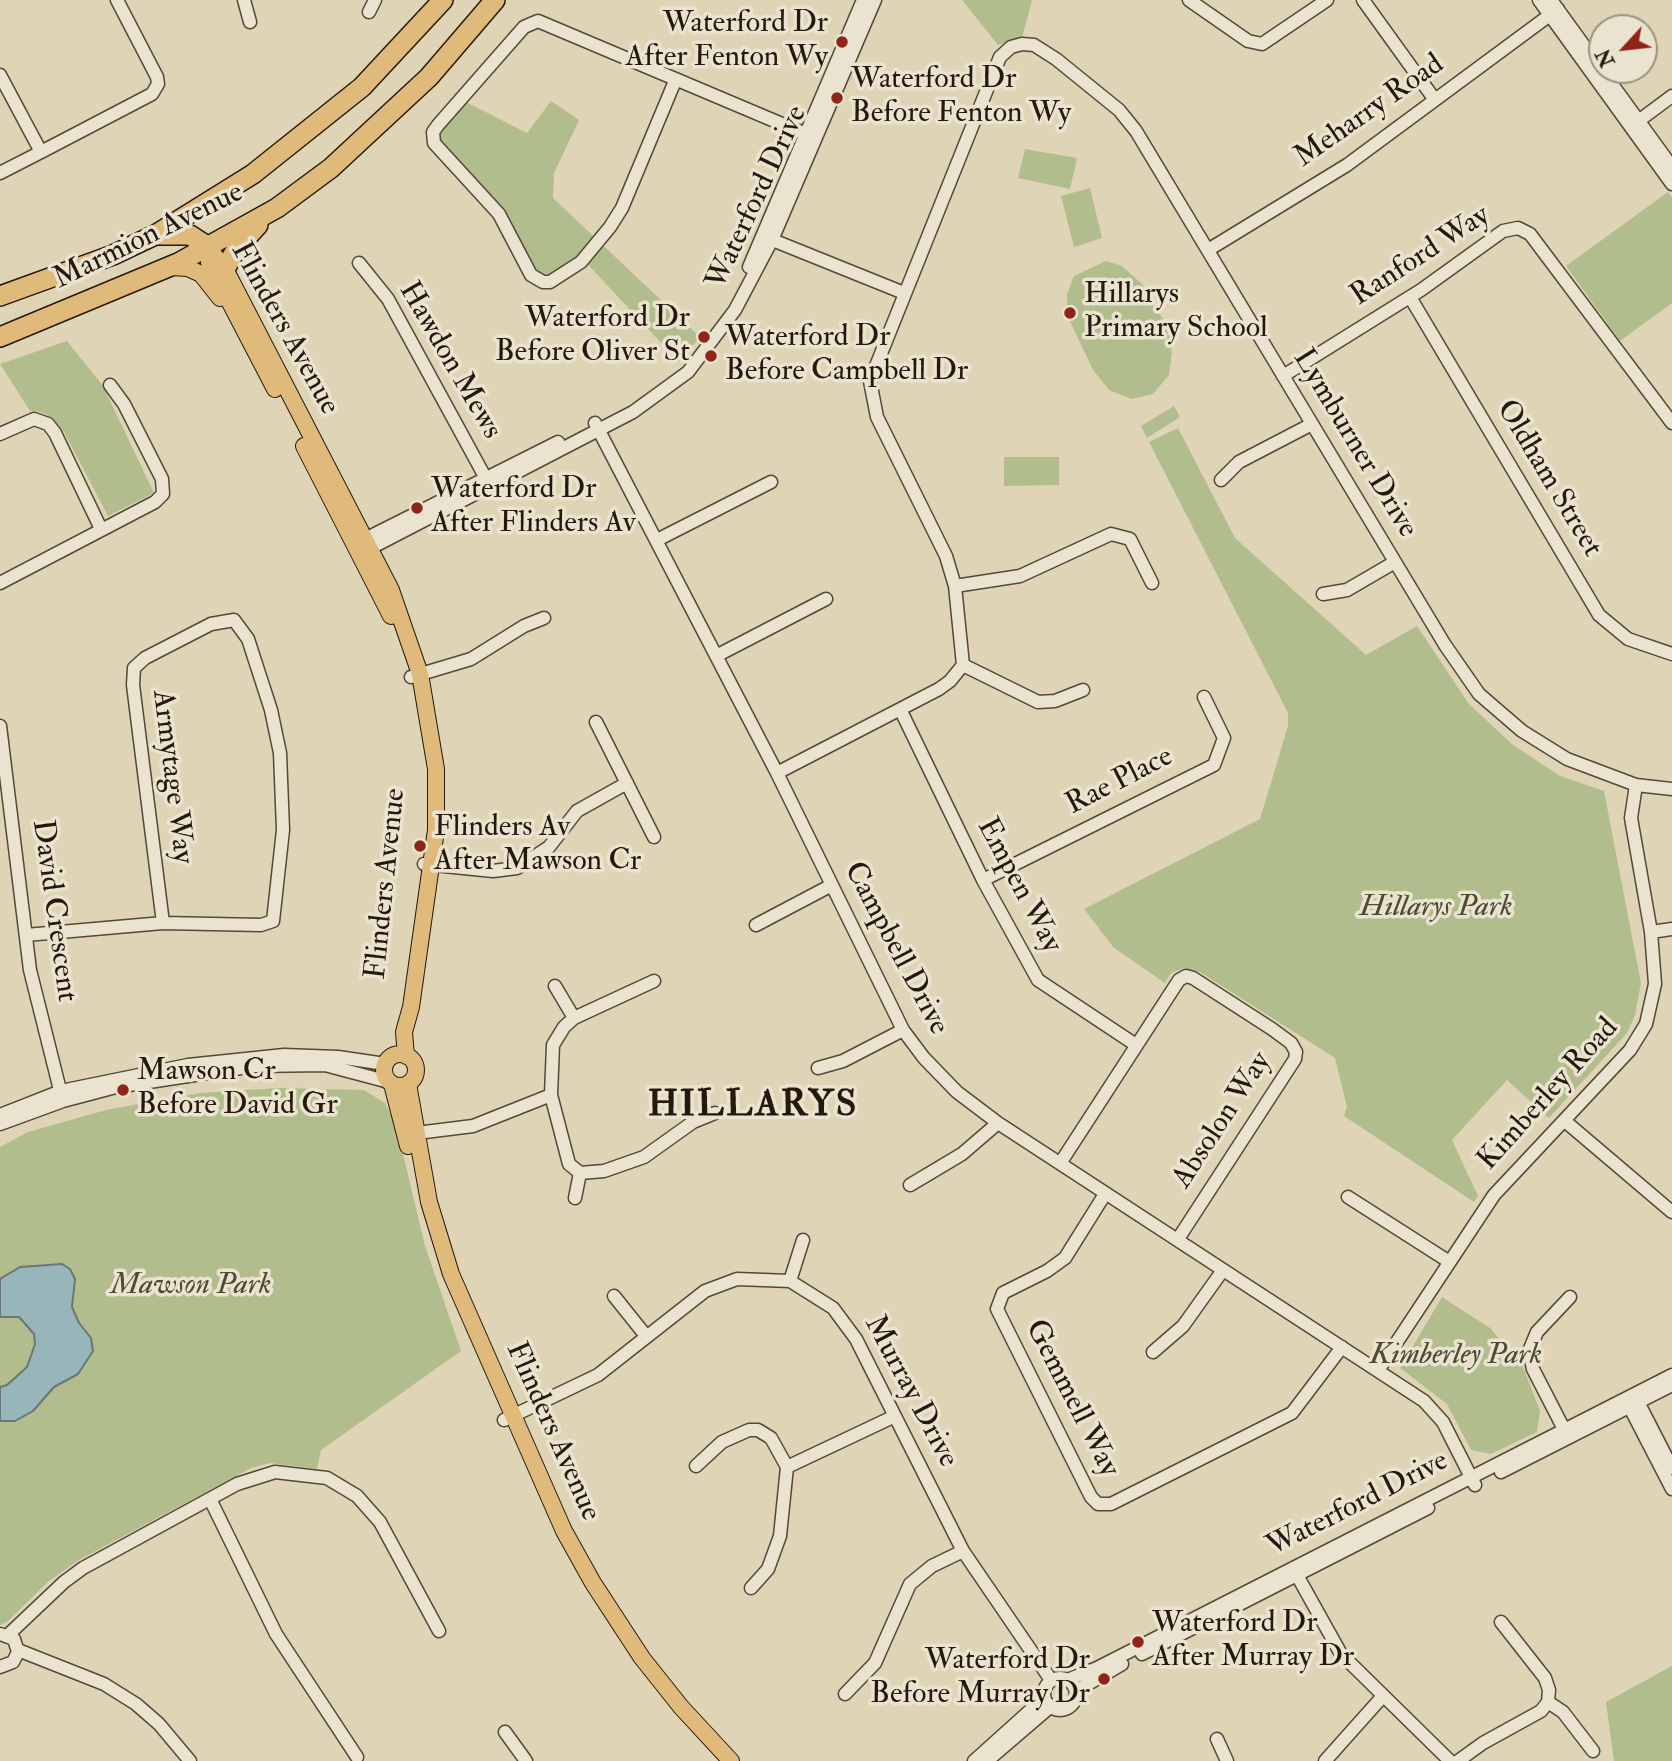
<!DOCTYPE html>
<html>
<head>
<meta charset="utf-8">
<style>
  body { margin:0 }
  #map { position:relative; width:1672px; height:1761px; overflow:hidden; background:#dfd4b5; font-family:"IM FELL Double Pica",serif }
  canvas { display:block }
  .north { position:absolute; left:1588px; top:14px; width:70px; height:70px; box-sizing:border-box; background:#eae3cf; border:2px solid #9b9282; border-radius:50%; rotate:243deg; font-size:19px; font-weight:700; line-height:28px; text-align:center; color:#25190e }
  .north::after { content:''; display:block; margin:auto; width:24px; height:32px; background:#8f2418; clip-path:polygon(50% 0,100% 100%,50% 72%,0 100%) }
</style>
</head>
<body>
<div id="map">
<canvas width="1672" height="1761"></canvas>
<div class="north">N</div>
</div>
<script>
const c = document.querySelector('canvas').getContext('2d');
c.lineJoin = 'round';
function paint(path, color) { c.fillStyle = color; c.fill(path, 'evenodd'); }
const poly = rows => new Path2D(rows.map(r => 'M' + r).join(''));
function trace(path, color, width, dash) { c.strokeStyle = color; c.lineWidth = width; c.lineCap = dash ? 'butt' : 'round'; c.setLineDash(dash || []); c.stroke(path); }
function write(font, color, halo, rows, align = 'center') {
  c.font = font + ' "IM FELL Double Pica",serif'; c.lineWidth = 7; c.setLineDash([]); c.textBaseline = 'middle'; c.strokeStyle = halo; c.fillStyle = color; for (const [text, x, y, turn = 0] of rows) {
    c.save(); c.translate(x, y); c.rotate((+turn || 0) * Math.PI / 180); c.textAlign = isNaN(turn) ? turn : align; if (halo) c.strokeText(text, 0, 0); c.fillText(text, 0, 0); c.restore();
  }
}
paint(poly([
  [962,0,1032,0,1022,38,998,45],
  [460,99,527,133,551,101,579,120,554,173,553,198,700,337,679,362,579,255,564,272,542,275,525,264,502,209,433,137],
  [1025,149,1077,158,1070,189,1018,178],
  [1090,188,1102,238,1074,247,1061,196],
  [1668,192,1672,198,1672,303,1620,341,1566,266],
  [1106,261,1122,266,1142,284,1169,330,1172,352,1169,375,1153,394,1132,399,1109,390,1093,370,1067,315,1067,294,1074,276],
  [67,341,103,386,154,493,108,516,64,432,52,418,41,412,30,411,0,364],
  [1174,406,1180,417,1147,438,1141,426],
  [1178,428,1235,538,1366,655,1417,626,1469,704,1513,745,1560,776,1604,791,1641,983,1635,1015,1627,1033,1549,1118,1507,1080,1452,1140,1478,1196,1474,1202,1344,1116,1347,1107,1335,1058,1200,972,1184,968,1171,973,1165,983,1114,948,1084,909,1260,819,1288,726,1288,713,1149,442],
  [1004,457,1059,457,1059,485,1004,486],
  [278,1088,364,1090,385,1103,396,1125,425,1246,461,1351,321,1450,317,1469,270,1463,251,1468,79,1560,49,1581,7,1622,0,1625,0,1147,28,1132,106,1110,200,1093],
  [1442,1297,1490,1328,1509,1350,1519,1356,1540,1411,1537,1432,1491,1454,1471,1450,1447,1404,1400,1368],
  [1672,1666,1672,1761,1614,1761,1606,1702]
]), '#b2bd8d');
const water = poly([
  [62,1264,70,1269,75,1279,72,1307,79,1323,91,1338,93,1351,78,1374,54,1387,33,1411,15,1421,0,1421,0,1387,7,1385,27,1367,35,1344,34,1334,19,1317,0,1317,0,1279,20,1267,62,1264]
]);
paint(water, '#98b5b9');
trace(water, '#6a7775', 2);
const minor = poly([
  [244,0,250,22],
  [1189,0,1248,41,1262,44,1327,0],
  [1363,0,1435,100],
  [1539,0,1672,184],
  [1551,0,1672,167],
  [369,12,375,0],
  [0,75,41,152,152,94,158,84,157,77,117,0],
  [675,81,622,208,610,227,581,262,550,282,543,282,531,275,499,214,434,143,433,132,438,125,524,27,538,21,815,138],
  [1633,125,1672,96],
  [0,173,41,152],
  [765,237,904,293],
  [1208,250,1347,165,1558,9],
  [359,263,388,299,490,486],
  [749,267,863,0],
  [1410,297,1599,615,1628,639,1672,654],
  [1283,376,1421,290,1503,231,1518,228,1530,234,1672,423],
  [595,423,777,773,903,1030,924,1058,957,1092,998,1123,1424,1401,1443,1422,1475,1485],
  [0,434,34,419,48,424,55,433,101,529],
  [1221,480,1239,462,1312,424],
  [657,540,771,482],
  [359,542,558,442],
  [363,552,633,412,688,372,735,310,772,240,875,0],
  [0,583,155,502,163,494,162,479,124,404,110,385],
  [955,586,1020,576,1111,534,1130,539,1152,583],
  [1323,594,1347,590,1395,562],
  [716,656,826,599],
  [963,665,1038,702,1055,701,1083,690],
  [411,677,471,659,524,626,544,618],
  [901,711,983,880,1038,980,1136,1045],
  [596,722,654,837],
  [0,726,30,970,62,1098],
  [777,773,939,689,950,681,963,665,955,586,946,556,877,417,870,381,1000,57,1011,47,1022,44,1034,45,1056,59,1119,110,1136,131,1445,645,1479,694,1522,731,1567,759,1636,785,1672,789],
  [424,864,493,871,517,868,549,847,577,811,627,783],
  [983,880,1214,765,1224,738,1204,697],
  [756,925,830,886],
  [1651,932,1672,929],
  [26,935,163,923,261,925,273,921,283,830,280,753,271,710,248,639,234,620,211,624,145,658,134,668,133,685,163,923],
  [555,986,574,1018],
  [818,1068,843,1061,903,1030],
  [551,1095,569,1164,580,1173,604,1171,644,1157,693,1122,715,1113],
  [0,1115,61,1091,188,1065,284,1055,338,1057,385,1064],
  [1566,1122,1672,1212],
  [0,1124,63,1101,116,1087,254,1066,325,1065,389,1082],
  [409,1134,473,1126,551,1095,553,1045,564,1027,574,1018,654,981],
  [1061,1162,1179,980,1186,976,1193,978,1272,1029,1291,1043,1296,1052,1295,1059,1178,1239],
  [910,1185,962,1154,998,1123],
  [1105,1194,1065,1258,1047,1271,1003,1293,997,1309,1091,1497,1098,1504,1111,1504,1292,1413,1342,1347],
  [1348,1197,1448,1261],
  [575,1198,580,1173],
  [790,1281,803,1240],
  [614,1296,646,1336],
  [1153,1352,1183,1326,1223,1270],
  [1379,1369,1494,1195,1630,1050,1646,1024,1655,984,1651,932,1631,818,1636,785],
  [1636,1398,1672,1468],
  [1627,1402,1672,1489],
  [504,1420,598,1375,705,1291,737,1279,790,1281,833,1308,856,1339,963,1551,1051,1680],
  [1568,1437,1533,1369,1529,1351,1537,1332,1570,1297],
  [696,1466,722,1442,749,1430,758,1430,771,1438,787,1467],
  [1501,1472,1672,1385],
  [210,1499,276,1634,357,1757],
  [1293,1568,1341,1654,1450,1761],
  [751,1588,768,1569,780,1536,787,1467,895,1416],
  [0,1634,14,1639,18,1652,13,1662,0,1667],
  [8,1635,64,1582,83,1568,237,1484,275,1472,327,1478,357,1496,380,1522,439,1631],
  [18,1650,104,1684,136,1704,159,1724,190,1761],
  [1142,1654,1428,1508],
  '1044 1694a16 16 0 1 1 32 0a16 16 0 1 1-32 0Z',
  [1067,1680,1097,1668,1672,1375],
  [1076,1691,1122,1664],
  [845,1694,875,1663,910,1584,932,1566,963,1551],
  [1548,1702,1563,1712,1593,1751],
  [505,1732,526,1761],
  [1217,1739,1227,1761],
  [974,1761,1044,1698],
  [987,1761,1050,1707],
  [1325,1761,1383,1696],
  [1458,1761,1483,1743,1541,1711,1548,1702,1549,1690,1545,1678,1501,1622]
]);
const major = poly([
  [207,246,225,269,391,590,420,674,436,769,436,830,411,1007,404,1032,406,1056],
  [207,246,209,262,275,389],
  [170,267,188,268,201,274,220,298],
  [304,446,391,616],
  '384 1070a16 16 0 1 1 32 0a16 16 0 1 1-32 0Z',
  [392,1084,408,1146],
  [408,1084,429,1202,451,1274,564,1531,593,1583,642,1658,681,1707,731,1761]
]);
const highway = poly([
  [156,235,190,235,207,246],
  [225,269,237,248,258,225],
  [0,296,113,255,155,235,253,174,362,87,443,0],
  [0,337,178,263,277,208,331,168,429,77,495,0]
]);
trace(minor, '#544838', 15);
trace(major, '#25190e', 18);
trace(highway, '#25190e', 22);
trace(minor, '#eae3cf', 12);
trace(major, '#e0ba7a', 16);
trace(highway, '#e0ba7a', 19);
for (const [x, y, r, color] of [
  [842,42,7,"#8f2418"],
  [837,98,7,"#8f2418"],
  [1070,313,7,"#8f2418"],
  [704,337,7,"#8f2418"],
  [711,356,7,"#8f2418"],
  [417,508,7,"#8f2418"],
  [420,846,7,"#8f2418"],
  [123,1090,7,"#8f2418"],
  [1138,1642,7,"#8f2418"],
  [1104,1679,7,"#8f2418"]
]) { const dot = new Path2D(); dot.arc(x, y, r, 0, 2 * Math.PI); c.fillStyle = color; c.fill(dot); trace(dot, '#eae3cf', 2.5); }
write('30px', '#25190e', '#eae3cf', [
  ["Waterford Dr",828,25,"right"],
  ["After Fenton Wy",828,59,"right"],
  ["Waterford Dr",851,81],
  ["Before Fenton Wy",851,115],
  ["Hillarys",1084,296],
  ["Primary School",1084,330],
  ["Waterford Dr",690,320,"right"],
  ["Before Oliver St",690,354,"right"],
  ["Waterford Dr",725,339],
  ["Before Campbell Dr",725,373],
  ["Waterford Dr",431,491],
  ["After Flinders Av",431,525],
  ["Flinders Av",434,829],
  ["After Mawson Cr",434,863],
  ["Mawson Cr",137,1073],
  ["Before David Gr",137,1107],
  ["Waterford Dr",1152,1625],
  ["After Murray Dr",1152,1659],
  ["Waterford Dr",1090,1662,"right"],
  ["Before Murray Dr",1090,1696,"right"]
], 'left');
write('30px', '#25190e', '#eae3cf', [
  ["Meharry Road",1370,112,-35],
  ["Waterford Drive",758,198,-65],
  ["Marmion Avenue",149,237,-26],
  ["Ranford Way",1421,257,-33],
  ["Flinders Avenue",284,329,61],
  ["Hawdon Mews",449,361,60],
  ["Lymburner Drive",1354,444,59],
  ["Oldham Street",1548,479,59],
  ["Armytage Way",171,777,83],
  ["Rae Place",1120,782,-27],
  ["Flinders Avenue",387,884,-84],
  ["Empen Way",1018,886,62],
  ["David Crescent",53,911,82],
  ["Campbell Drive",895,949,62],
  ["Kimberley Road",1549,1095,-48],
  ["Absolon Way",1223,1121,-57],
  ["Murray Drive",910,1392,62],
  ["Gemmell Way",1071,1399,63],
  ["Flinders Avenue",552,1432,66],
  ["Waterford Drive",1358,1505,-27]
]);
write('italic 30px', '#4f4a34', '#eae3cf', [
  ["Hillarys Park",1436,909],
  ["Mawson Park",191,1287],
  ["Kimberley Park",1456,1357]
]);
c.letterSpacing = '2px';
write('bold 37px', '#25190e', '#eae3cf', [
  ["HILLARYS",753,1107]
]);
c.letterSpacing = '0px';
</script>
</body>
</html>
